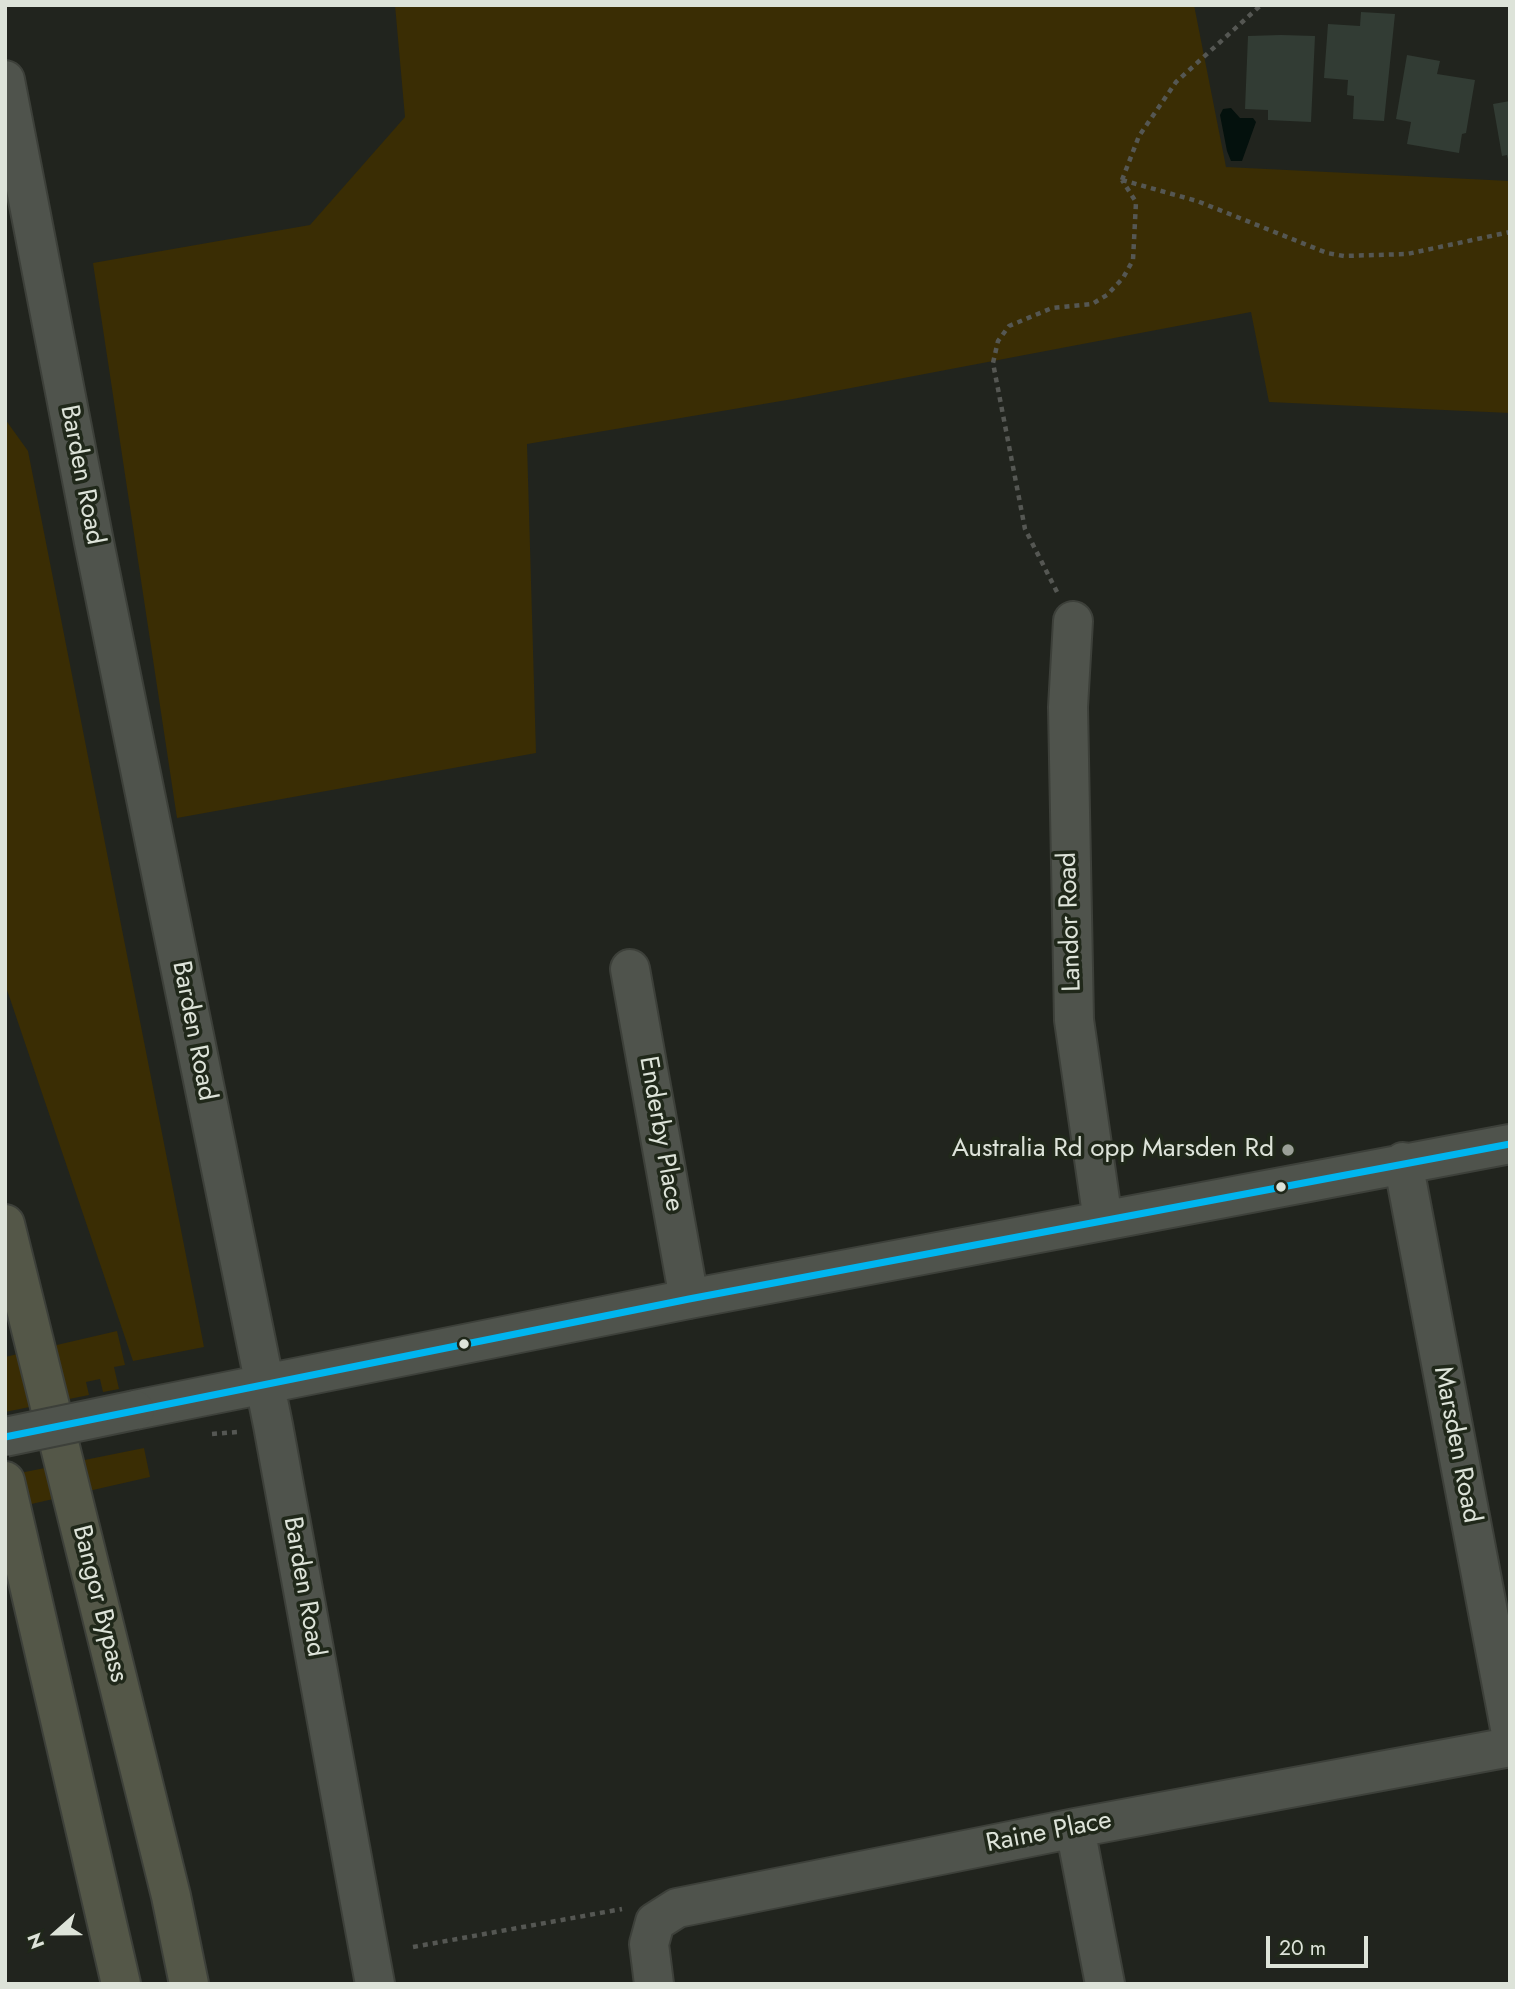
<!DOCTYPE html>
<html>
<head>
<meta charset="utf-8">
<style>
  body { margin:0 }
  #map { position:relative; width:1515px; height:1989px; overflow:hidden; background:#21241e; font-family:Jost,sans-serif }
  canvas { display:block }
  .frame { position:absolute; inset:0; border:7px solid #dde3d9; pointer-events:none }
  .north { position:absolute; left:21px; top:1898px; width:70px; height:70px; -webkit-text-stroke:5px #20281a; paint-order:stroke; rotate:249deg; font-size:19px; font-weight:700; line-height:28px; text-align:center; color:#dde3d9 }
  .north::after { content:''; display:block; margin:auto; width:24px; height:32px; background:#dde3d9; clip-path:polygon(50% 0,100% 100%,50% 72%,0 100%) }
  .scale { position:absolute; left:1266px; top:1936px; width:102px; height:32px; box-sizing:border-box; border:4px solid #dde3d9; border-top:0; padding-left:9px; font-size:21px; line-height:24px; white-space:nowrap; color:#dde3d9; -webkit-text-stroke:5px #20281a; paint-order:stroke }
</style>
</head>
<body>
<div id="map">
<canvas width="1515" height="1989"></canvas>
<div class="frame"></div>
<div class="north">N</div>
<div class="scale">20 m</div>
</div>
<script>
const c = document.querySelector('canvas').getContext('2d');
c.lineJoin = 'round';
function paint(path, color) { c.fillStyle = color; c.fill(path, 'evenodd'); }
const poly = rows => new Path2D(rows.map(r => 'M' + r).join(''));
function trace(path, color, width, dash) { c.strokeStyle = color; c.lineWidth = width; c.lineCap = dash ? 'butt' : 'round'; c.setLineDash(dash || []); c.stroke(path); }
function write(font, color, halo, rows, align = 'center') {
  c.font = font + ' Jost,sans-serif'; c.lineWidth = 7; c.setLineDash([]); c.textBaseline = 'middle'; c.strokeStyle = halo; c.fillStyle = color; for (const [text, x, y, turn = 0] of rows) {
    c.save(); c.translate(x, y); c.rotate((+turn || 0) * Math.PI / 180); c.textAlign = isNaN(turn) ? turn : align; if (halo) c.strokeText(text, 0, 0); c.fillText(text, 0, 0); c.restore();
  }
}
paint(poly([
  [395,5,1194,5,1226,167,1510,181,1510,413,1269,402,1251,312,793,399,527,444,536,753,177,818,93,263,310,225,405,117],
  [5,419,28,451,204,1347,133,1361,5,984],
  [117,1331,125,1365,114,1367,119,1389,103,1392,100,1379,86,1382,89,1395,5,1412,5,1357],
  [144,1448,150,1477,5,1510,5,1476]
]), '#3a2d04');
paint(poly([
  [1231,108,1240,118,1253,118,1256,122,1242,161,1231,161,1227,151,1220,115,1223,109]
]), '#04110d');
paint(poly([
  [1361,12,1395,14,1384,121,1353,119,1354,96,1347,95,1348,80,1324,78,1328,24,1360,26],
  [1281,35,1315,36,1311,122,1268,120,1268,110,1245,109,1248,36],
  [1407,55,1440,61,1437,74,1475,80,1466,133,1462,134,1459,153,1407,144,1411,122,1396,119],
  [1510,101,1510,163,1509,164,1507,155,1502,156,1493,104]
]), '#323c34');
const minor = poly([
  [5,80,94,542,273,1425,375,1984],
  [1073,621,1068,707,1074,1020,1103,1221],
  [630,969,689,1299],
  [1403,1162,1510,1728],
  [135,1410,689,1299,1510,1144],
  [1075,1828,1105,1984],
  [654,1984,649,1944,655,1922,677,1908,1075,1828,1510,1747]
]);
const primary = poly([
  [5,1224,171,1896,189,1984],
  [5,1481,121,1984]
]);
trace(minor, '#3d403a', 42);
trace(primary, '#3d403a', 42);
trace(poly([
  [1122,180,1197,201,1327,253,1344,256,1407,254,1510,232],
  [1122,180,1139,136,1176,82,1261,5],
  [1057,592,1025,529,993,363,998,341,1009,326,1052,308,1092,304,1107,295,1123,278,1133,260,1136,202,1122,180],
  [212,1434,238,1432],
  [413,1947,622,1909]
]), '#555753', 4.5, [5, 5]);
trace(minor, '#4f534c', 38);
trace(primary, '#545748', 38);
const minorBridge = poly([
  [5,1437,135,1410]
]);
trace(minorBridge, '#3d403a', 42, []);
trace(minorBridge, '#4f534c', 38);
trace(poly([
  [5,1437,689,1299,1510,1144]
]), '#00b5ef', 7);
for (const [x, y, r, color] of [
  [1288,1150,7,"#9ba098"],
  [1281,1187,6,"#dde3d9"],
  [464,1344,6,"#dde3d9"]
]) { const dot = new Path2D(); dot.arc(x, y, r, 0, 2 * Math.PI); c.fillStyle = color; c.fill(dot); trace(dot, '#20281a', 2.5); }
write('26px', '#dde3d9', '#20281a', [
  ["Barden Road",81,475,79],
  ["Landor Road",1071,922,-92],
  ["Barden Road",193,1031,79],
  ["Enderby Place",660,1134,80],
  ["Marsden Road",1456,1445,79],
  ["Barden Road",303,1587,80],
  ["Bangor Bypass",99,1604,76],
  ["Raine Place",1049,1833,-11]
]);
write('26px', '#dde3d9', '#20281a', [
  ["Australia Rd opp Marsden Rd",1274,1150]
], 'right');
</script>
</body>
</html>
